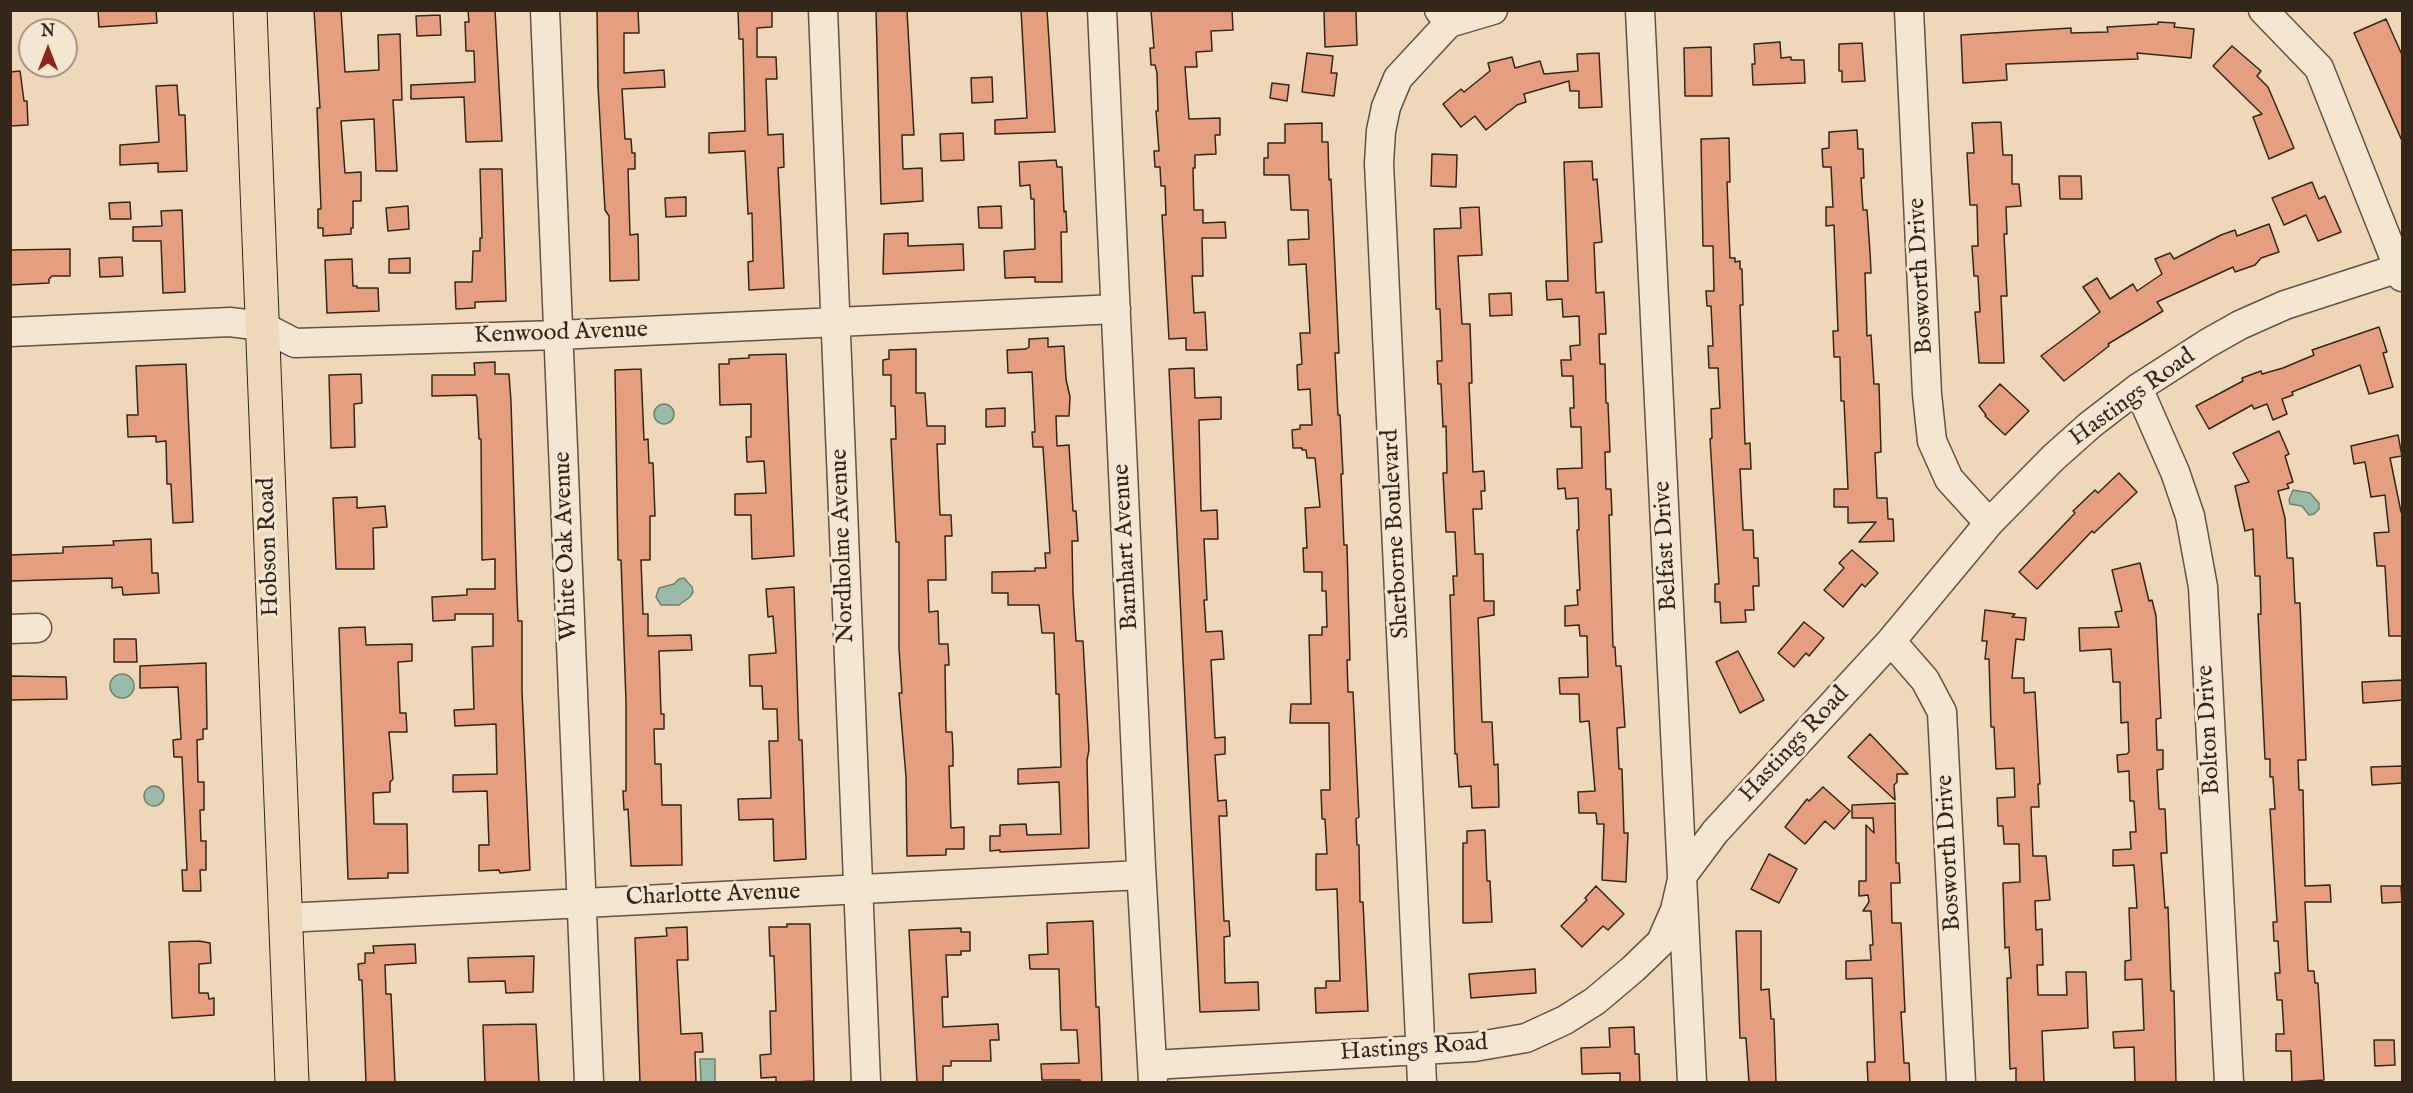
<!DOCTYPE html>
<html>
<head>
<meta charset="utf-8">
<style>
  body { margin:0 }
  #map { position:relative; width:2413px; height:1093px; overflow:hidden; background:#efd8b9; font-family:"IM FELL English",serif }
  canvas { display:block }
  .frame { position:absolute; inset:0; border:12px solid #33271a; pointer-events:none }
  .north { position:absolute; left:18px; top:18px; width:60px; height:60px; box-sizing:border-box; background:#f5e6d2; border:2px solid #a79a88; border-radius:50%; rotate:0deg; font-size:16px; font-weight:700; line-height:24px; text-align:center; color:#33271a }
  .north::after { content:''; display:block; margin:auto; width:21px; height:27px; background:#8f2418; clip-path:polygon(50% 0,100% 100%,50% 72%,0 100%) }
</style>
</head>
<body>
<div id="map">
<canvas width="2413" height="1093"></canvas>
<div class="frame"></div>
<div class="north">N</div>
</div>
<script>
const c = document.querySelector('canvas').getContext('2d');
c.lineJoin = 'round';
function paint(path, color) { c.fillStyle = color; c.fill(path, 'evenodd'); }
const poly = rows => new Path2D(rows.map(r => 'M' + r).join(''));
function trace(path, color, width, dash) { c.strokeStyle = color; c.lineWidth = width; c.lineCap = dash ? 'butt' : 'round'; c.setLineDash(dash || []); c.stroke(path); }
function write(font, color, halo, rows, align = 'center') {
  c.font = font + ' "IM FELL English",serif'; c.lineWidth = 6; c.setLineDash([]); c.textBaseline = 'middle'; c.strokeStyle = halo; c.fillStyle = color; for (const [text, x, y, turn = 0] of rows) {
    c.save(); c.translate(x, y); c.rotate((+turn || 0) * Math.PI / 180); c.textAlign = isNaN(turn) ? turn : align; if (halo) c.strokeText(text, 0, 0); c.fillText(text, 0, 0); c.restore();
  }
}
const water = poly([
  '654 414a10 10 0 1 1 20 0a10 10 0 1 1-20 0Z',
  [2293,490,2310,493,2319,503,2319,509,2314,514,2309,515,2302,506,2290,504,2289,500,2293,490],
  [684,578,692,587,693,592,690,597,679,605,661,605,656,597,659,588,674,584,679,579,684,578],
  '110 686a12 12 0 1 1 24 0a12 12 0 1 1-24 0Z',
  '144 796a10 10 0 1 1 20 0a10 10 0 1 1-20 0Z',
  [700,1059,715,1059,715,1082,701,1082,700,1059]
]);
paint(water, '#9bbba9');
trace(water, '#718070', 1.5);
const building = poly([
  [98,10,156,10,157,23,99,27,98,10],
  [314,10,341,10,345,72,379,70,378,35,400,34,402,100,393,100,397,171,376,171,374,119,341,121,345,173,361,172,361,201,353,201,353,228,351,228,351,234,323,236,323,228,318,228,318,209,321,209,317,108,320,108,314,10],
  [468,10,495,10,502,141,466,142,464,97,411,99,411,85,475,82,474,51,466,51,465,22,469,22,468,10],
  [597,10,638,10,639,33,624,33,624,73,664,70,665,87,622,89,625,139,631,139,632,153,635,153,635,169,628,169,630,235,638,234,639,280,610,281,609,216,605,210,598,86,597,10],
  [738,10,772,10,772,27,757,28,757,57,776,57,777,79,766,79,768,135,783,134,784,167,778,168,784,288,749,290,748,262,753,261,752,213,748,214,745,151,709,153,709,133,745,131,743,39,739,39,738,10],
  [876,10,907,11,914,135,902,135,903,169,922,168,923,201,881,204,876,10],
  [1021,10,1047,10,1055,132,995,134,995,120,1027,118,1021,10],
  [1151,10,1232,10,1233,30,1211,31,1212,51,1196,52,1197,67,1185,67,1189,119,1220,118,1220,135,1215,135,1216,154,1195,155,1195,168,1193,168,1194,210,1203,210,1203,223,1225,222,1226,238,1202,238,1203,276,1192,276,1194,313,1205,312,1207,350,1186,350,1186,338,1169,339,1162,215,1166,215,1165,186,1161,186,1160,167,1155,167,1154,151,1159,151,1156,111,1158,111,1157,73,1155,65,1151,65,1150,48,1154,48,1151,10],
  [1324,10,1356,10,1357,45,1325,47,1324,10],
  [440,15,441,35,417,36,416,16,440,15],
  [2386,19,2403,57,2403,143,2354,33,2386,19],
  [2158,22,2175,23,2174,27,2194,29,2191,58,2137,53,2138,59,2006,64,2007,80,1963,83,1961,35,2071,28,2071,33,2108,32,2107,27,2158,24,2158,22],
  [1780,42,1781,58,1791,57,1791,60,1804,60,1805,83,1753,85,1752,64,1755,64,1754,44,1780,42],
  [1862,43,1865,81,1842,82,1842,71,1839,71,1839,44,1862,43],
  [2232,46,2261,71,2257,76,2268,87,2294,148,2269,159,2253,117,2262,114,2213,66,2232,46],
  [1711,47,1712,96,1685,96,1684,48,1711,47],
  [1307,53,1333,56,1331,73,1337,73,1334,96,1302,92,1307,53],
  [1599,53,1602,107,1579,108,1579,91,1570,91,1569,81,1524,94,1526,102,1517,105,1486,130,1475,116,1461,127,1443,104,1461,89,1464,92,1490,71,1488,63,1512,57,1515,68,1540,61,1544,74,1578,71,1577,54,1599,53],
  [20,71,24,101,27,101,28,125,10,126,10,72,20,71],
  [992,77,993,102,972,103,971,78,992,77],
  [1272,83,1289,85,1287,101,1270,98,1272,83],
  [177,85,179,115,185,115,187,171,158,172,158,163,120,165,120,145,159,142,156,86,177,85],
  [2001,122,2003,155,2012,155,2012,184,2019,184,2021,206,2006,207,2007,234,2004,234,2007,296,2001,296,2004,363,1979,363,1975,312,1980,312,1978,276,1974,276,1972,246,1978,246,1977,205,1970,205,1967,153,1974,153,1972,123,2001,122],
  [1322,123,1322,142,1328,142,1329,180,1331,179,1339,353,1335,353,1338,415,1340,415,1343,474,1341,474,1344,545,1347,545,1350,660,1347,660,1348,692,1353,692,1359,817,1356,819,1357,845,1359,845,1360,902,1363,902,1368,1011,1316,1013,1315,988,1326,988,1326,981,1340,981,1337,889,1316,890,1316,854,1327,854,1325,819,1322,819,1321,790,1330,790,1329,723,1290,723,1291,704,1311,704,1309,635,1322,635,1322,627,1327,627,1326,591,1322,591,1322,572,1304,572,1303,548,1307,548,1305,508,1320,507,1315,458,1307,458,1306,450,1302,450,1302,448,1293,448,1292,430,1300,429,1300,425,1312,425,1310,389,1298,390,1297,365,1302,364,1300,333,1310,333,1306,264,1289,265,1288,240,1309,239,1308,210,1291,210,1289,175,1264,175,1264,158,1268,158,1268,143,1285,143,1285,124,1322,123],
  [1857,130,1858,149,1863,149,1864,178,1861,178,1863,210,1867,210,1870,252,1871,273,1865,273,1867,336,1871,335,1874,384,1879,384,1881,452,1875,453,1877,498,1887,498,1888,519,1893,519,1894,541,1859,542,1876,522,1848,523,1848,507,1834,507,1834,489,1848,489,1844,401,1841,401,1840,357,1834,357,1833,331,1838,331,1834,225,1826,226,1826,207,1833,207,1831,167,1823,167,1822,149,1829,148,1829,132,1857,130],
  [963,133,964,160,941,161,940,134,963,133],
  [1729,138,1730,182,1727,182,1730,258,1735,258,1735,262,1740,261,1740,269,1742,269,1743,305,1740,305,1745,444,1750,443,1751,469,1740,469,1743,530,1753,530,1754,558,1758,558,1759,586,1753,586,1754,610,1745,610,1746,622,1721,623,1720,602,1715,602,1715,584,1719,584,1710,439,1712,438,1711,409,1720,408,1718,368,1709,368,1708,346,1713,346,1711,306,1707,306,1706,291,1714,291,1713,246,1703,246,1701,139,1729,138],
  [1432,154,1457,155,1456,187,1431,186,1432,154],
  [1056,160,1057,167,1062,167,1064,212,1066,211,1067,232,1061,232,1062,282,1035,282,1035,277,1005,278,1004,251,1035,249,1034,199,1031,199,1030,185,1020,186,1019,162,1056,160],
  [1592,161,1593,180,1597,179,1602,242,1594,243,1596,293,1604,292,1606,334,1599,334,1600,364,1605,364,1606,403,1608,403,1610,452,1605,452,1606,489,1611,489,1612,515,1609,515,1613,647,1615,647,1616,666,1621,666,1625,727,1617,728,1619,769,1622,769,1624,833,1628,833,1626,882,1602,880,1604,824,1597,824,1596,813,1579,813,1578,792,1595,791,1589,721,1580,722,1579,694,1560,694,1559,678,1588,677,1587,636,1580,636,1579,625,1565,626,1565,606,1578,605,1577,590,1580,590,1577,530,1579,530,1578,498,1566,499,1565,488,1558,489,1557,469,1582,468,1581,427,1571,427,1570,408,1574,408,1573,376,1562,376,1561,360,1571,360,1570,346,1580,345,1579,316,1563,317,1562,299,1547,300,1546,281,1568,281,1564,162,1592,161],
  [480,169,502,169,506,301,475,302,475,308,456,309,455,282,472,282,473,251,480,251,480,238,482,238,480,169],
  [2059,176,2081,176,2082,199,2060,199,2059,176],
  [2312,182,2319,199,2325,196,2341,232,2318,241,2306,215,2284,225,2272,198,2312,182],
  [686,197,686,216,666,217,665,198,686,197],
  [130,202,131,219,110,219,109,203,130,202],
  [408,206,409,229,388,231,386,208,408,206],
  [1001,206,1002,228,979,228,978,207,1001,206],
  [1479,207,1482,255,1458,256,1462,324,1470,324,1472,383,1469,383,1473,472,1484,471,1485,491,1481,491,1482,509,1473,509,1475,554,1483,554,1484,601,1494,601,1494,615,1478,618,1482,722,1492,722,1494,765,1498,764,1499,807,1472,808,1471,786,1459,787,1457,754,1455,754,1450,595,1454,595,1453,576,1457,576,1455,532,1446,532,1443,473,1447,473,1446,426,1443,427,1441,384,1438,384,1437,361,1442,361,1440,309,1436,309,1434,229,1461,228,1460,208,1479,207],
  [182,210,185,292,163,293,161,241,133,241,133,227,162,226,161,211,182,210],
  [2269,224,2279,252,2261,258,2255,265,2235,272,2233,267,2157,302,2163,311,2108,344,2109,346,2064,381,2041,356,2100,312,2083,287,2097,278,2110,299,2133,284,2137,291,2162,274,2155,259,2170,253,2174,259,2221,235,2235,230,2237,236,2269,224],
  [908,233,908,246,963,244,964,270,883,274,884,234,908,233],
  [70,249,70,276,52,276,49,279,49,283,10,285,10,250,70,249],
  [122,257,123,276,100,277,99,258,122,257],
  [410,258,410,273,389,273,389,259,410,258],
  [352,259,353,286,357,286,357,288,378,288,379,311,327,313,325,260,352,259],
  [1511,293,1512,315,1490,316,1489,294,1511,293],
  [2379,327,2387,352,2383,353,2393,387,2369,394,2360,365,2292,392,2293,395,2282,399,2287,414,2273,420,2267,404,2254,409,2252,405,2209,429,2196,406,2243,381,2242,378,2261,371,2262,374,2283,368,2314,355,2312,350,2379,327],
  [1048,338,1048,347,1064,346,1066,379,1070,397,1069,416,1056,416,1057,446,1069,445,1073,511,1076,511,1078,541,1072,541,1073,593,1076,641,1083,641,1089,750,1087,760,1089,848,1000,852,1000,850,990,851,990,836,1000,836,1000,825,1026,824,1027,835,1061,834,1059,782,1018,784,1018,769,1061,767,1059,694,1056,694,1054,633,1042,633,1039,605,1008,605,1008,593,992,593,992,572,1035,571,1035,568,1046,568,1045,553,1050,553,1043,447,1033,447,1032,432,1035,432,1032,372,1008,373,1007,350,1026,349,1029,347,1029,339,1048,338],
  [916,349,916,393,925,393,927,426,945,426,945,444,937,444,940,515,951,515,952,536,945,536,946,580,928,580,929,612,938,611,939,644,948,644,949,665,945,665,946,732,952,732,953,752,953,766,949,766,951,828,964,827,964,849,946,849,946,855,907,856,906,777,899,693,902,693,899,648,899,542,896,542,891,439,896,439,895,406,891,406,891,375,883,375,883,360,889,359,889,350,916,349],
  [786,354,794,556,752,559,751,515,735,515,735,494,766,493,764,461,747,462,746,437,751,437,751,404,720,405,719,364,729,364,729,359,749,358,749,355,786,354],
  [495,362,495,374,509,374,511,402,517,596,518,621,522,621,522,691,530,870,500,873,499,870,479,871,479,845,489,845,487,791,453,792,453,775,497,774,496,724,455,726,454,710,474,709,472,647,493,646,493,614,455,614,455,620,433,621,432,597,467,595,467,589,495,589,495,559,482,560,481,439,479,439,477,398,476,395,432,396,432,375,475,375,474,363,495,362],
  [186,364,193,522,173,523,171,484,167,484,166,441,156,442,156,436,128,437,127,415,138,415,136,366,186,364],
  [1194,368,1195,398,1221,397,1221,419,1199,420,1201,511,1217,510,1218,539,1204,539,1207,600,1204,600,1206,632,1222,631,1224,659,1211,660,1215,738,1225,737,1225,754,1215,755,1218,801,1226,800,1227,816,1219,816,1224,921,1229,921,1230,936,1224,937,1225,983,1258,982,1259,1010,1200,1012,1169,369,1194,368],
  [641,369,644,440,648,439,649,463,653,463,655,516,650,516,650,560,641,560,643,614,648,614,648,636,691,635,692,650,659,651,661,714,664,714,664,729,654,729,655,764,661,764,662,805,681,805,682,865,631,866,628,809,624,810,623,791,626,791,626,702,621,560,618,560,615,370,641,369],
  [361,374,362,403,354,404,355,447,331,448,329,375,361,374],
  [2000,384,2029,411,2005,435,1985,416,1986,415,1979,406,2000,384],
  [1005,408,1005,426,986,427,986,409,1005,408],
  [2279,431,2289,454,2285,456,2293,482,2287,484,2289,488,2278,491,2285,518,2287,558,2293,558,2295,603,2300,603,2306,760,2298,760,2299,790,2303,790,2305,886,2330,885,2331,902,2305,902,2308,971,2314,971,2315,983,2318,983,2324,1080,2292,1082,2291,1051,2276,1051,2276,1034,2284,1034,2282,1000,2277,1000,2275,973,2280,973,2278,941,2274,941,2273,922,2277,922,2270,809,2275,809,2273,777,2270,777,2270,759,2265,759,2258,614,2261,614,2260,576,2255,576,2253,529,2245,531,2235,486,2249,482,2233,453,2279,431],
  [2398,435,2402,456,2390,458,2401,512,2403,511,2403,636,2389,636,2385,566,2377,566,2374,533,2389,532,2385,495,2371,497,2365,462,2354,464,2351,446,2398,435],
  [2119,473,2137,492,2094,533,2092,531,2037,589,2019,572,2075,513,2073,511,2095,490,2098,493,2119,473],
  [357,497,357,508,385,506,387,527,373,528,374,569,336,569,333,498,357,497],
  [151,539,152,573,158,573,159,593,123,595,122,587,112,588,112,578,10,581,10,555,63,553,63,547,114,545,113,541,151,539],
  [1852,550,1878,573,1865,587,1862,584,1843,607,1824,590,1844,568,1839,563,1852,550],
  [2140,563,2149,601,2152,600,2156,616,2161,718,2156,719,2157,750,2163,750,2163,769,2157,770,2159,809,2165,809,2167,853,2161,853,2165,908,2168,907,2171,991,2174,991,2176,1083,2135,1083,2134,1047,2114,1048,2113,1032,2144,1030,2142,979,2125,980,2125,961,2131,960,2129,908,2137,908,2134,865,2113,866,2113,850,2131,849,2130,832,2136,832,2134,801,2130,801,2129,771,2118,772,2117,755,2127,754,2129,752,2128,722,2121,723,2120,682,2113,682,2111,649,2080,651,2079,628,2119,627,2115,612,2122,611,2112,570,2140,563],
  [794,587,799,740,802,740,806,859,774,861,773,819,739,820,738,799,771,798,769,741,778,741,777,709,763,709,762,686,750,686,749,655,776,653,773,616,768,617,766,589,794,587],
  [1985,610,2015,614,2012,617,2026,618,2024,640,2016,639,2012,678,2024,678,2024,693,2035,692,2040,784,2038,784,2039,807,2031,807,2033,856,2046,856,2050,900,2035,901,2036,930,2042,929,2043,965,2037,965,2038,995,2067,995,2066,972,2086,972,2088,1028,2042,1031,2044,1083,2016,1083,2016,1068,2010,1069,2007,978,2011,978,2009,947,2005,948,2003,883,2020,882,2019,844,2004,844,2003,826,1998,826,1997,798,2015,797,2014,768,1996,769,1994,727,1991,727,1989,659,1985,659,1987,641,1982,641,1985,610],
  [1804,622,1824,638,1809,656,1806,653,1794,667,1778,653,1804,622],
  [365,627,366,645,412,644,412,661,398,662,400,713,406,713,407,732,389,732,393,779,390,782,390,792,373,793,374,824,407,824,408,873,388,873,388,878,348,879,339,628,365,627],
  [114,639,136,639,137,662,114,662,114,639],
  [1738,651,1764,700,1740,713,1716,662,1738,651],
  [206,663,207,729,203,729,203,739,197,740,198,782,204,782,204,810,200,810,201,841,206,841,206,870,200,870,201,891,183,891,182,870,187,870,182,757,174,757,173,740,181,739,178,687,140,688,140,666,206,663],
  [10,676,66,677,67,699,10,700,10,676],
  [2403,680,2403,700,2363,703,2362,682,2403,680],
  [1870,734,1908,774,1897,774,1897,782,1894,785,1895,800,1848,757,1870,734],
  [2403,766,2403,783,2372,785,2371,767,2403,766],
  [1823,787,1850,811,1834,829,1825,821,1805,844,1785,827,1807,799,1809,801,1823,787],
  [1895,803,1896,863,1899,863,1900,883,1891,883,1892,923,1901,923,1905,1012,1901,1012,1903,1044,1904,1063,1909,1063,1910,1083,1877,1083,1868,1082,1867,1062,1875,1062,1872,978,1846,979,1846,961,1871,960,1870,945,1873,945,1871,911,1863,911,1869,902,1868,895,1859,896,1859,881,1866,881,1866,825,1874,833,1873,818,1852,818,1852,805,1895,803],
  [1485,830,1487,881,1490,881,1492,922,1463,923,1463,843,1467,843,1467,831,1485,830],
  [1769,854,1797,869,1779,903,1751,889,1769,854],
  [1596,886,1624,914,1608,930,1603,926,1582,947,1561,926,1587,900,1585,898,1596,886],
  [2381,886,2401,886,2402,902,2382,903,2381,886],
  [1093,921,1096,1007,1099,1007,1102,1083,1080,1083,1080,1080,1042,1080,1041,1064,1079,1063,1077,1030,1061,1030,1059,969,1030,969,1029,955,1048,954,1047,923,1093,921],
  [787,924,810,924,814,1081,776,1083,776,1077,761,1078,760,1055,771,1054,770,1011,776,1011,774,956,770,956,769,927,787,927,787,924],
  [687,927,688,960,677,960,681,1034,702,1033,703,1052,695,1052,696,1083,640,1083,635,938,667,936,666,928,687,927],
  [961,928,961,932,970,932,970,951,961,951,961,955,946,955,948,997,942,997,943,1027,998,1024,999,1040,990,1040,991,1061,951,1061,951,1066,943,1066,943,1082,917,1083,909,930,961,928],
  [1736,931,1761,931,1761,990,1769,989,1771,1019,1774,1019,1776,1083,1749,1083,1746,1038,1740,1038,1736,931],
  [199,941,210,943,211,963,199,964,199,993,208,993,209,999,214,998,214,1015,172,1018,169,942,199,941],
  [415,944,416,963,385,965,386,994,391,994,395,1083,366,1083,362,980,359,980,358,964,365,963,365,953,374,953,373,946,415,944],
  [534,956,533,992,506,993,505,981,469,982,468,958,534,956],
  [1535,969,1536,993,1471,998,1469,974,1535,969],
  [536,1024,539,1083,485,1083,483,1025,536,1024],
  [1634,1027,1635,1054,1639,1054,1640,1083,1620,1083,1620,1073,1582,1074,1581,1048,1610,1047,1609,1028,1634,1027],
  [2374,1040,2394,1040,2395,1065,2375,1066,2374,1040]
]);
paint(building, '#e59f80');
trace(building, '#33271a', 1.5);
const minor = poly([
  [545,10,589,1082],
  [823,10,866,1082],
  [1102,10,1141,867,1153,1082],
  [1640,10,1692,1082],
  [1909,10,1927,394,1932,441,1949,479,1989,523],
  [2263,10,2319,68,2402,277],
  [1449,23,1493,10],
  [10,332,230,322,262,326,295,343,558,335,1116,309],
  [2138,388,2175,472,2190,516,2203,587,2229,1082],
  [10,629,37,628],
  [1891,641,1925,680,1942,712,1961,1082],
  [285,918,1141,875],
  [1152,1065,1474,1047,1526,1038,1565,1020,1595,1001,1633,969,1661,942,1675,910,1683,875,1715,832,1891,641,1989,523,2053,458,2090,425,2138,388,2208,343,2240,325,2285,305,2399,268],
  [1422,1082,1379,163,1381,131,1386,107,1398,78,1449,23,1439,10]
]);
const major = poly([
  [250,10,292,1082]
]);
trace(minor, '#625342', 31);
trace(major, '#33271a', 35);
trace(minor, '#f5e6d2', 28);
trace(major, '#efd8b9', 33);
write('24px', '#33271a', '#f5e6d2', [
  ["Bosworth Drive",1922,276,-93],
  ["Kenwood Avenue",561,334,-2],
  ["Hastings Road",2133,398,-36],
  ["Sherborne Boulevard",1397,534,-93],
  ["White Oak Avenue",567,546,-92],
  ["Nordholme Avenue",844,546,-92],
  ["Belfast Drive",1667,546,-93],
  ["Hobson Road",270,547,-92],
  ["Barnhart Avenue",1127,547,-93],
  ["Bolton Drive",2210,730,-93],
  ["Hastings Road",1795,745,-47],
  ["Bosworth Drive",1950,853,-93],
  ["Charlotte Avenue",713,896,-2],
  ["Hastings Road",1414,1049,-4]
]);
</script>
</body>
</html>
